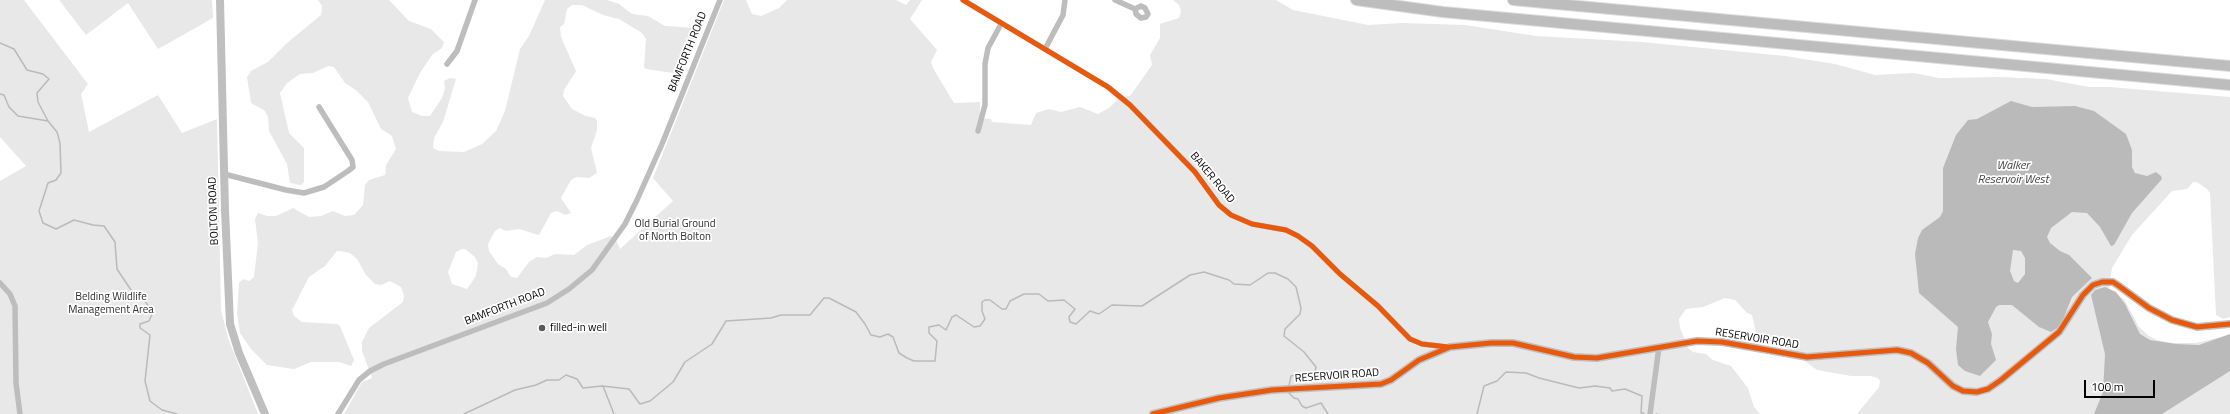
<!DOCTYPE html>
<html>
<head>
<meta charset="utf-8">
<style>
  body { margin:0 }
  #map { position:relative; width:2230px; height:414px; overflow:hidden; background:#fff; font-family:"Titillium Web",sans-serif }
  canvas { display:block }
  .scale { position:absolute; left:2084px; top:380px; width:71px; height:18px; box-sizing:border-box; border:2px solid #000; border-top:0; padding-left:5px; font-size:12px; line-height:14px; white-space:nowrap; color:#000; -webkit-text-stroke:3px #fff; paint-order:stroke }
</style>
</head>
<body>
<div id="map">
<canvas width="2230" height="414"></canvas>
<div class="scale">100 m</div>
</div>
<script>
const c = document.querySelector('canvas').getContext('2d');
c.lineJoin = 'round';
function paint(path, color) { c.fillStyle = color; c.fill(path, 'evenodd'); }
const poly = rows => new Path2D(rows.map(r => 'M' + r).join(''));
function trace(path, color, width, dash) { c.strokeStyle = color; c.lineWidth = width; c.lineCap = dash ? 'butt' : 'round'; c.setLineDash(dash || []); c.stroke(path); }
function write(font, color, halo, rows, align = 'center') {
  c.font = font + ' "Titillium Web",sans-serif'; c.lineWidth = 3.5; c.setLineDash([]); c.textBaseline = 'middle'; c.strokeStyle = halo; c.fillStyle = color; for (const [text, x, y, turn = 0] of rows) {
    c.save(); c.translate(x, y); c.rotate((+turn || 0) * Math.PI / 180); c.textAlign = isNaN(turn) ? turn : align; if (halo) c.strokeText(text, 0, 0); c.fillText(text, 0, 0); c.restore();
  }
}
paint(poly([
  [0,0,24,0,88,84,81,94,89,132,158,95,182,133,217,119,221,310,228,338,258,414,0,414,0,181,26,166,0,137],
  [59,0,212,0,213,18,158,49,128,3,86,35],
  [318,0,389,0,409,21,431,29,444,42,442,48,432,55,420,73,408,98,412,112,422,116,430,116,442,98,445,88,444,81,450,78,456,79,443,122,434,138,433,148,439,151,464,152,482,144,496,131,505,111,520,49,529,36,545,0,607,0,619,4,632,14,648,16,665,26,696,28,683,66,676,73,666,72,646,69,644,67,646,39,642,33,619,19,603,15,582,5,572,5,567,9,564,24,560,27,561,37,576,71,564,90,563,96,572,109,586,116,595,118,597,121,597,130,591,148,597,173,589,178,576,177,571,180,561,198,571,213,565,215,557,211,551,213,539,235,519,229,506,231,500,228,495,231,488,244,489,251,498,264,506,269,511,277,517,278,529,262,537,257,546,258,555,254,574,255,587,245,611,236,616,240,620,249,673,201,653,178,724,0,746,0,752,14,761,16,779,8,787,0,896,0,906,5,910,0,922,0,910,19,937,50,931,62,933,68,954,103,980,102,980,118,991,119,992,122,1031,125,1036,113,1049,109,1061,112,1080,107,1098,114,1109,108,1120,97,1130,96,1152,65,1150,55,1160,38,1160,24,1179,18,1181,11,1179,5,1173,0,1276,0,1293,10,1368,25,1402,23,1465,25,1536,36,1642,42,1785,56,1835,64,1875,75,1914,73,1939,78,2000,77,2046,79,2089,87,2109,87,2230,97,2230,317,2223,319,2216,315,2210,193,2207,189,2197,182,2193,182,2187,189,2172,191,2132,235,2112,268,2109,289,2124,299,2139,327,2149,336,2157,340,2172,343,2196,343,2230,335,2230,414,1857,414,1879,387,1880,381,1878,378,1871,376,1851,376,1817,370,1787,348,1775,346,1760,337,1756,332,1752,315,1746,312,1735,300,1725,298,1703,307,1686,309,1679,319,1680,328,1688,348,1693,352,1706,354,1713,360,1731,366,1748,388,1754,407,1760,414,344,414,362,382,372,378,362,351,362,342,369,328,403,302,404,296,401,287,390,281,381,285,375,284,366,275,357,259,350,253,340,251,337,251,325,266,309,277,292,310,294,316,302,322,337,324,340,326,354,360,351,366,339,362,311,362,294,369,267,365,251,349,240,333,237,313,239,283,243,279,249,281,254,277,258,243,255,219,258,213,267,216,276,216,293,208,309,217,321,216,333,211,345,216,354,215,363,205,365,185,369,180,385,175,386,165,396,149,392,136,381,129,368,102,356,90,345,83,334,67,328,66,313,73,300,74,287,83,280,93,289,133,304,148,304,182,301,185,290,183,287,164,269,131,268,117,265,111,251,103,247,77,251,71,268,62,287,43,321,15,322,6],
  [462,249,465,249,475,257,478,263,476,276,467,289,452,284,448,272,456,252]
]), '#e8e8e8');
paint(poly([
  [2011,101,2032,107,2075,106,2094,111,2126,134,2132,150,2132,167,2135,173,2147,176,2156,172,2161,176,2162,179,2132,213,2114,245,2111,246,2100,227,2087,213,2072,212,2051,228,2047,237,2050,243,2060,251,2069,255,2092,278,2072,297,2064,317,2057,328,2051,332,2039,327,2012,305,1999,305,1996,307,1988,322,1992,334,1991,344,1996,360,1980,376,1965,371,1958,365,1956,349,1958,327,1919,293,1915,254,1918,238,1922,230,1940,217,1943,211,1943,168,1956,135,1968,120,1977,119],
  [2013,250,2021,251,2025,258,2025,274,2018,283,2014,281,2010,271],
  [2105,287,2116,292,2125,304,2140,334,2150,340,2176,344,2199,345,2230,334,2230,371,2162,414,2094,414,2103,392,2105,354,2091,295,2095,290]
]), '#bababa');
trace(poly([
  [0,43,14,49,27,70,43,74,49,79,37,93,38,102,48,121],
  [0,94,4,95,9,107,18,116,48,121,57,132,60,143,61,173,56,180,48,183,39,211,43,223,56,229,74,220,93,225,104,226,115,242,117,269,133,293,141,296,153,312,149,321,140,324,140,328,150,335,145,381,150,401,162,410,177,414],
  [603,386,614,414],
  [1289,393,1294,398,1298,399,1302,406,1306,408,1321,403,1328,414],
  [464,414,515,390,536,385,547,380,559,380,566,375,577,379,583,388,602,386,629,389,640,404,650,401,673,382,685,362,712,344,726,321,771,318,781,315,810,315,824,298,829,298,856,312,865,324,871,335,880,337,888,334,893,337,899,353,907,358,914,361,935,361,937,341,929,333,929,327,939,325,946,330,952,317,956,315,974,327,980,326,985,319,982,311,982,302,985,300,990,300,1002,309,1006,309,1010,301,1024,294,1039,294,1048,301,1064,300,1075,309,1069,317,1070,322,1076,324,1090,311,1099,314,1112,305,1142,306,1190,275,1204,272,1229,280,1234,284,1250,285,1268,273,1275,273,1288,279,1296,287,1301,308,1300,314,1285,329,1284,336,1304,352,1316,367,1315,372,1291,376,1289,386],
  [1477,414,1484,386,1497,381,1506,372,1526,373,1539,378,1579,388,1595,386,1610,388,1612,391,1625,389,1642,396,1641,413,1644,413],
  [1656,414,1657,414]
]), '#bababa', 1.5);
const highway = poly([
  [1356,0,1443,12,2230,85],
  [1513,0,2230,66]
]);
trace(highway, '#dbdbdb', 12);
trace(poly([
  [963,0,1108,87,1130,105,1195,172,1219,205,1231,215,1252,224,1286,230,1298,236,1312,246,1340,274,1378,306,1410,339,1422,344,1448,347],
  [1115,0,1135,9,1141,6,1145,8,1148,14,1146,17,1141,18,1136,14,1135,9],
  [1045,49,1063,15,1065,0],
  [447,64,457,51,475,0],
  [978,131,985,105,985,64,988,48,1001,24],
  [224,174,286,190,304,193,324,187,348,171,353,167,352,160,319,107],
  [0,283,10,294,15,306,16,383,20,414],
  [338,414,359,380,370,371,384,364,547,303,569,289,592,270,625,224,637,200,662,144,720,0],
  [1650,414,1659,347]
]), '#bdbdbd', 5.5);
trace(poly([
  [220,0,225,210,230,324,239,353,265,414],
  [1153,414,1219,398,1272,390,1381,384,1391,380,1419,360,1450,347,1491,343,1513,343,1574,357,1597,358,1697,341,1722,342,1807,357,1897,350,1911,353,1928,363,1953,386,1963,391,1977,392,1988,389,2001,380,2059,332,2083,295,2093,285,2102,282,2113,282,2119,286,2149,308,2172,320,2197,327,2230,324]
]), '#bfbfbf', 8);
trace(highway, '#bdbdbd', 10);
trace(poly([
  [963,0,1108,87,1130,105,1195,172,1219,205,1231,215,1252,224,1286,230,1298,236,1312,246,1340,274,1378,306,1410,339,1422,344,1448,347],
  [1153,414,1219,398,1272,390,1381,384,1391,380,1419,360,1450,347,1491,343,1513,343,1574,357,1597,358,1697,341,1722,342,1807,357,1897,350,1911,353,1928,363,1953,386,1963,391,1977,392,1988,389,2001,380,2059,332,2083,295,2093,285,2102,282,2113,282,2119,286,2149,308,2172,320,2197,327,2230,324]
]), '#e8590c', 5);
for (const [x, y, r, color] of [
  [542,328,4,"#595959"]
]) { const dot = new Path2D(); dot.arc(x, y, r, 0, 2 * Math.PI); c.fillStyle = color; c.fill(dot); trace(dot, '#fff', 1.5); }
write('11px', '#000', '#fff', [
  ["BAMFORTH ROAD",688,52,-68],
  ["BAKER ROAD",1212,178,50],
  ["BOLTON ROAD",214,211,-92],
  ["BAMFORTH ROAD",505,307,-21],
  ["RESERVOIR ROAD",1757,339,9],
  ["RESERVOIR ROAD",1337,376,-4]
]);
write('11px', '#2d2d2d', '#fff', [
  ["Old Burial Ground",675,224],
  ["of North Bolton",675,237],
  ["Belding Wildlife",111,297],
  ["Management Area",111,310]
]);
write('11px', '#000', '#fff', [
  ["filled-in well",550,328]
], 'left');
write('italic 12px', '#3e3e3e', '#fff', [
  ["Walker",2013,166],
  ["Reservoir West",2013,180]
]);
</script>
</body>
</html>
